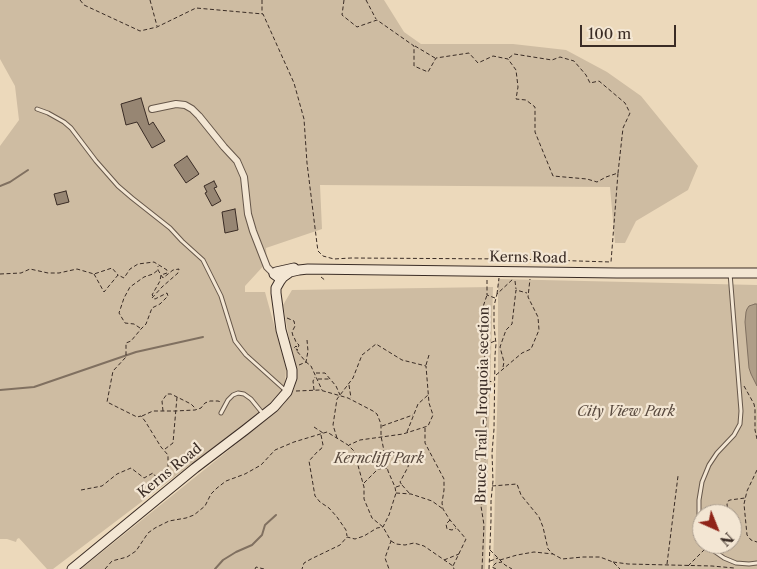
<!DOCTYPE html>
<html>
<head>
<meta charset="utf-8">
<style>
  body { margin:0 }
  #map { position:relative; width:757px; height:569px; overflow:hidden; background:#ecd9bb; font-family:"Libre Caslon Text",serif }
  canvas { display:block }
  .north { position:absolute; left:692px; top:504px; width:50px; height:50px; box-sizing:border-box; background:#f3e6d3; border:1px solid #a99c8d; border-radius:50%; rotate:136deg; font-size:14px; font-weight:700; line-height:20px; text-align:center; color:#3a2c25 }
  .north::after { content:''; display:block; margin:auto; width:18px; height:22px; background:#8f2418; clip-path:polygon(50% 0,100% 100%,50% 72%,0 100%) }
  .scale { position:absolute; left:580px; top:25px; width:96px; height:22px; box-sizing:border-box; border:2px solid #3a2c25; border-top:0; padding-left:6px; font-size:15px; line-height:18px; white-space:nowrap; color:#3a2c25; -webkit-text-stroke:4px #f3e6d3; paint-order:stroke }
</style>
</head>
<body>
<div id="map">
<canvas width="757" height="569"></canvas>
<div class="north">N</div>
<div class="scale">100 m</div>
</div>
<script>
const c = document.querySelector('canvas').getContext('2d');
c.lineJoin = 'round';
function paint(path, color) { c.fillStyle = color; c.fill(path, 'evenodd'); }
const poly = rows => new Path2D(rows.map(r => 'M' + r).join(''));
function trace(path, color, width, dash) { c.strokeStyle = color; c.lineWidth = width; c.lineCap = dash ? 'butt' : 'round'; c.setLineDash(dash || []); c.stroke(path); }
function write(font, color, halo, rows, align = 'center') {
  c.font = font + ' "Libre Caslon Text",serif'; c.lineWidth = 4.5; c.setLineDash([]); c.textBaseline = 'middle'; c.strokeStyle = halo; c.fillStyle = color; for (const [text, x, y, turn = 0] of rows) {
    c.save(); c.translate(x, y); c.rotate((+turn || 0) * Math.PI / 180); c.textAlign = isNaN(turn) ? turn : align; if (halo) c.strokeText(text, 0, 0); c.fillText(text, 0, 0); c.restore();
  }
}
paint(poly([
  [0,0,384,0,404,32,421,44,513,44,566,50,607,72,641,96,698,166,688,190,636,221,625,243,615,243,610,187,320,185,322,229,266,248,267,262,245,286,245,292,265,292,286,368,285,383,279,396,268,406,53,569,47,569,19,538,17,539,16,542,7,539,0,539,0,146,19,120,15,86,0,59],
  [498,279,757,285,757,569,493,569,498,375],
  [702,514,732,514,732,544,702,544],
  [493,287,485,569,81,569,271,416,284,404,294,389,296,376,283,305,292,290]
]), '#cebca2');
const water = poly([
  [755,304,757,304,757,386,751,374,749,368,745,322,746,312,747,309,749,306,755,304]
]);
paint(water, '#af9e88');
trace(water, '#807060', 1);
trace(poly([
  [0,186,10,182,28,170],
  [0,390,34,387,136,352,203,337],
  [215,569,223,560,236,552,252,545,262,535,265,525,276,515]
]), '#807060', 2);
const building = poly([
  [141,98,149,125,153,122,165,141,152,148,137,122,126,125,121,104,141,98],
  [187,156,199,174,186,183,174,165,187,156],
  [214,181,217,187,214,188,221,201,212,206,205,193,207,192,204,186,214,181],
  [66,191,69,202,57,205,54,194,66,191],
  [235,209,238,230,225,233,222,212,235,209]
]);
paint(building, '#978673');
trace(building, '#3a2c25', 1);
const lane = poly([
  [37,109,48,113,64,122,71,128,96,161,118,186,132,198,170,228,182,241,203,260,221,296,235,341,246,355,285,390],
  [221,413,228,400,233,395,238,393,244,394,251,399,264,415],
  [702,532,699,517,699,500,702,482,709,465,717,453,734,435,740,424,741,411,730,273],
  [708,544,714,551,724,558,736,563,749,564,757,563]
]);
const street = poly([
  [152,109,176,104,185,105,192,109,199,116,224,147,237,161,244,177,248,214,253,231,267,267,274,274]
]);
const secondary = poly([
  [281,279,274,274,276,272,294,268],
  [72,569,195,468,245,430,274,407,287,392,292,378,292,370,281,330,276,293,276,288,280,281,283,277,290,272,299,270,308,269,617,273,757,273]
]);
trace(lane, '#66574a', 5);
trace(street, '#66574a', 8);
trace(secondary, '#3a2c25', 11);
trace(poly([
  [80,0,84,5,140,31,157,27,196,8,263,14,294,83,304,119,307,163,317,244,318,251,323,256,334,259,351,258,513,259,514,264],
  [150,0,157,26],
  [262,0,262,14],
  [344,0,342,15,357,27,377,20,414,46,414,66,428,72,436,58,469,53,478,63,493,56,508,59,516,70,518,87,516,99,526,100,535,107,535,132,553,176,587,179,597,182,606,177,618,173,611,262,514,259],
  [366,0,376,19],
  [415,46,435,58],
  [509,58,514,54,552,60,560,57,574,61,586,75,590,83,599,81,625,103,630,113,623,128,618,173],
  [0,274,21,273,30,269,48,273,59,273,77,269,94,274,112,268,118,275],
  [94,274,104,292,118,275,124,278,130,269,138,264,154,262,167,270,167,273,161,275,163,278,173,270,179,269,178,273,162,287,152,298,155,299,167,293,168,296,160,304,152,308,146,324,141,329,131,341,126,343,126,357,113,371,107,402,137,417,141,416,145,421,161,447,168,455,168,475,170,478],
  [321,277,326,281],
  [487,280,487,295,495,298],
  [515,281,516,289],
  [497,294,499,278],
  [153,296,152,295,160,281,161,275,158,270,158,266],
  [287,318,294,321,295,326,292,332,293,336,294,337,296,342,299,345,298,348,296,346,294,348,298,350,296,350,306,362,311,366,322,390],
  [140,328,134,324,125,323,119,313,124,298,130,287,144,277,153,274,158,270],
  [485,345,495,341],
  [299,365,306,362,308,351,307,340],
  [426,365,429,355],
  [503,367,504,362,500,347,506,330,512,324,516,290,527,293],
  [316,373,325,373,336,386,340,395],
  [496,375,522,353,531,349,539,330,538,317,528,297,530,279],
  [318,379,329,379],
  [481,380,494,382],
  [349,385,351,398],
  [744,386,754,404,755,409,755,430,757,439],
  [314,390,313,381,315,377],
  [296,391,320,390,348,398,373,411,377,414,381,424,381,436,388,471,395,487,396,493,389,515,383,527,377,528,364,536,355,539,347,537,340,545,311,559,304,563,302,569],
  [163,411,162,401,167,394,171,394,191,404,196,409],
  [142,416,153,411,175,411,195,410,201,408,205,403,210,401,218,401,221,402],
  [382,426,413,415],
  [314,427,323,433],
  [425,428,425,443,444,479,444,490,442,503,443,509,450,520,466,539,453,566],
  [407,432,418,404,428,395],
  [321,435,323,445,321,449,318,451,309,461,315,496,320,502,329,508,337,517,346,530,347,536],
  [337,438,333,425,337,399,353,378,362,355,376,344,402,360,426,366,429,403,433,415,428,426,403,434,360,440,349,445],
  [165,449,173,443,177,397],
  [386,459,401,451,406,455,409,460,408,467,400,482,402,485],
  [757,470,747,491,744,504,747,535,751,540,757,542],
  [364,483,378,469,387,468],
  [492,486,517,484,521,495,539,517,543,527,548,549,553,554,562,559,583,557,600,557,613,562,620,569],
  [396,487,402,485,410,494],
  [81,490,102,486,117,474,131,468,144,478,153,473,162,485],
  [396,493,411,494,432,501,443,509],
  [716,513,727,512],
  [728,514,727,504,728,501,730,500,745,498],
  [450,520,446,524,447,529,452,530,456,528],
  [391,541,396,544,405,545,414,543,424,546,453,566,454,569],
  [490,550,505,565,512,569],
  [444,560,459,554],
  [500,560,517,555,534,552,553,554],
  [490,561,498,558],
  [613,562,628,564,712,566,734,568],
  [667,564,678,476],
  [688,566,705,549],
  [105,569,112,561,127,557,136,551,148,533,155,528,169,521,186,518,194,515,205,506,211,494,217,488,226,481,245,474,261,465,275,450,294,442,327,432,348,445,354,451,364,487,364,499,372,518,383,527,391,541,385,558,389,569],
  [255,569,256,567,264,569],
  [482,569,484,525,481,506,483,499,480,484,485,464,486,413,480,377,486,351,483,339,482,323,483,307,487,295],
  [489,569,491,520,491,501,493,481,492,453,494,429,495,355,496,344,494,326,494,306,497,294,513,279],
  [496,569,492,567,496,563,502,562]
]), '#3a2c25', 1, [4, 2.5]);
trace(lane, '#f3e6d3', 3);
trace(street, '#f3e6d3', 6);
trace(secondary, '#f3e6d3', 9);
write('14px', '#3a2c25', '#f3e6d3', [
  ["Kerns Road",528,258,1],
  ["Bruce Trail - Iroquoia section",483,405,-89],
  ["Kerns Road",170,471,-39]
]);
write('italic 14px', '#58493e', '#f3e6d3', [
  ["City View Park",626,412],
  ["Kerncliff Park",379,459]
]);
</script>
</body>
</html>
